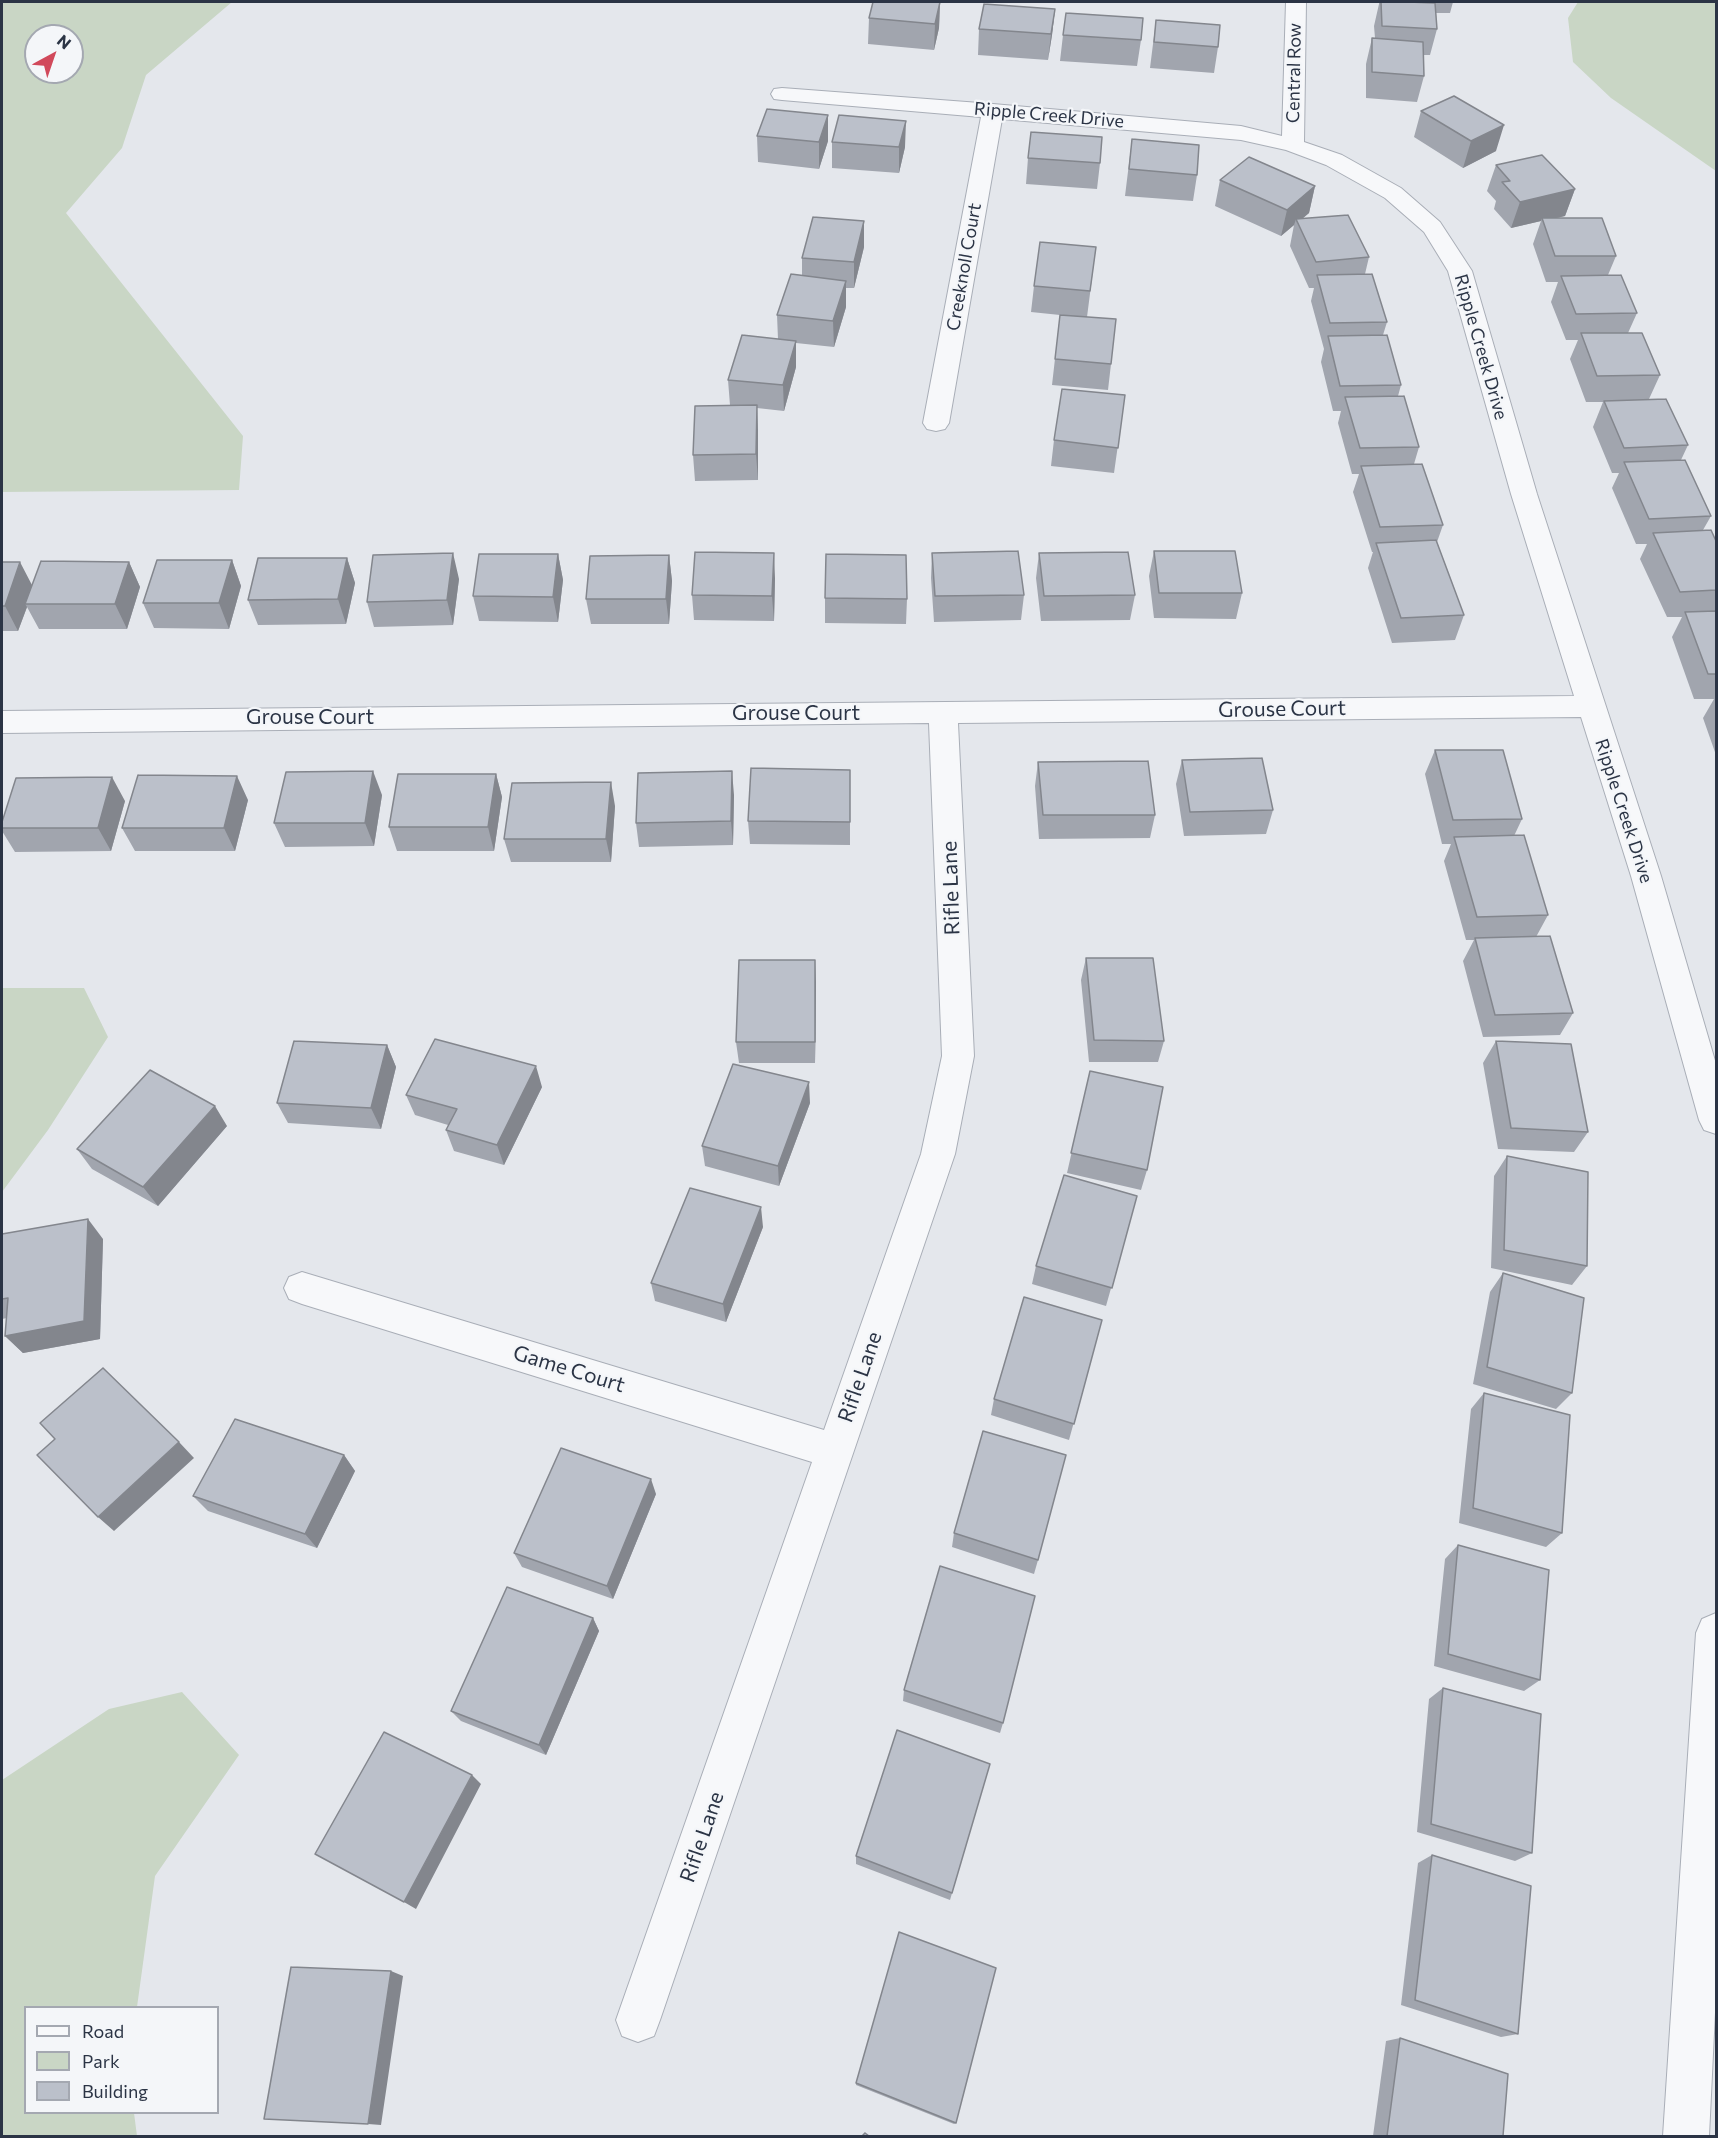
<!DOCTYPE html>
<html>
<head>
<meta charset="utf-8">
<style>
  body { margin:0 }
  #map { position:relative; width:1718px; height:2138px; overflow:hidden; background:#e4e7ec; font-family:Commissioner,sans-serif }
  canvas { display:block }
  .frame { position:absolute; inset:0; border:3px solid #2b3445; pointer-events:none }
  .legend { position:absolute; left:24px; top:2006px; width:195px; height:108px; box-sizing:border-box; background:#f4f6f9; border:2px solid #a4a8b1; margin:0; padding:8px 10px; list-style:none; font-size:18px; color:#2b3445 }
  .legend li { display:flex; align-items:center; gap:12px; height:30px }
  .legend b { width:30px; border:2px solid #a4a8b1 }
  .north { position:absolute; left:24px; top:24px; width:60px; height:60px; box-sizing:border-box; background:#f4f6f9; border:2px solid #a4a8b1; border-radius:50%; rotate:40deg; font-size:16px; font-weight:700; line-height:24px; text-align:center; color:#2b3445 }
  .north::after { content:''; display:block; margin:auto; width:21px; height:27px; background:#d1495b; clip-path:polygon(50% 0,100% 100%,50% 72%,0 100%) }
</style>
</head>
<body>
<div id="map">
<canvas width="1718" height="2138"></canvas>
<div class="frame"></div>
<ul class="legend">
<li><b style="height:8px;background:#f7f8fa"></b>Road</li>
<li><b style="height:16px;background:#c9d6c5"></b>Park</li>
<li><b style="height:16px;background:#bbc0ca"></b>Building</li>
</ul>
<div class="north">N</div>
</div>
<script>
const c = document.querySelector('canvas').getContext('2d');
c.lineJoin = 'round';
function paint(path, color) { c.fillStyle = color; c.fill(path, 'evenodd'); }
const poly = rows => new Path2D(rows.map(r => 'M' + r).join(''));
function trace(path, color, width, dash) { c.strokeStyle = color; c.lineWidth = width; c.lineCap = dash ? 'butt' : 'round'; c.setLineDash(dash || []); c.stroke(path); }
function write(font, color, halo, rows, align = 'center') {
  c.font = font + ' Commissioner,sans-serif'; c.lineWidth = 4.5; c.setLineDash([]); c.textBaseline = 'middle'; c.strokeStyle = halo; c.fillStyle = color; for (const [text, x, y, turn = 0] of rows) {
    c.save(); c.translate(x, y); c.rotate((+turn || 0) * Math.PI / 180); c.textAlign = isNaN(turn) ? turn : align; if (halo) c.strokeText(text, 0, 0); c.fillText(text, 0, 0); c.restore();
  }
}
paint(poly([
  [2,2,232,2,146,75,122,148,66,213,243,436,239,490,2,492],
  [36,36,72,36,72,72,36,72],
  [1578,2,1716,2,1716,171,1611,98,1573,62,1568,18],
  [2,988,84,988,108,1037,48,1130,2,1192],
  [182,1692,239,1755,155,1876,137,2007,26,2008,26,2112,134,2113,137,2136,2,2136,2,1780,109,1709]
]), '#c9d6c5');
const minor = poly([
  [1286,2,1306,2,1304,142,1342,155,1401,188,1440,222,1472,271,1537,494,1661,876,1716,1064,1716,1134,1704,1130,1699,1120,1631,876,1581,717,958,723,974,1056,955,1154,660,2020,654,2036,638,2042,622,2036,616,2020,812,1462,302,1304,289,1299,284,1288,289,1277,302,1272,824,1430,921,1154,942,1056,929,723,2,733,2,711,1574,696,1511,494,1448,271,1424,232,1385,198,1326,165,1286,150,1241,140,1002,119,949,423,945,429,936,431,927,429,923,423,981,117,782,100,774,99,771,94,774,89,782,88,993,104,1241,126,1282,136,1286,2],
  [1716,1613,1716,1992,1709,2136,1663,2136,1696,1633,1702,1619,1716,1613]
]);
trace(minor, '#a9aeb7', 2);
paint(minor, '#f7f8fa');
paint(poly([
  [940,2,939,28,934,50,868,44,869,18],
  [1379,2,1453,2,1450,13,1436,13,1437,29,1430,55,1423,55,1424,76,1417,102,1366,98,1366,64,1372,38,1375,38,1374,26,1379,4],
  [1055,9,1052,35,1048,60,978,55,979,29],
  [1156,20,1218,47,1214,73,1150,68],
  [1063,35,1141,40,1137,66,1060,61],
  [1421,111,1496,151,1463,168,1414,137],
  [757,136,828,141,819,169,758,162],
  [1132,139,1197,175,1193,201,1125,196],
  [832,142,905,147,899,173,832,168],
  [1028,158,1100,163,1097,189,1026,184],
  [1496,165,1575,189,1565,216,1557,218,1616,256,1608,275,1637,313,1628,333,1660,375,1649,399,1688,445,1681,460,1711,516,1703,530,1716,541,1716,755,1703,718,1714,699,1694,699,1672,637,1682,617,1667,617,1640,559,1647,544,1636,544,1612,488,1619,473,1612,473,1593,427,1603,402,1586,402,1570,359,1578,340,1566,340,1551,302,1558,282,1546,282,1533,244,1541,221,1511,228,1494,209,1496,201,1487,191],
  [1220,180,1315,186,1309,213,1302,219,1369,257,1365,274,1387,322,1383,335,1401,385,1398,396,1419,447,1414,464,1443,525,1437,542,1464,615,1455,640,1392,643,1368,568,1373,552,1372,552,1353,492,1359,474,1352,474,1338,423,1341,411,1333,411,1321,362,1324,349,1311,301,1314,288,1309,288,1290,246,1294,225,1281,236,1215,206],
  [864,221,864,247,854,288,846,288,846,307,834,347,796,343,796,367,784,411,757,408,758,431,758,480,695,481,693,455,730,405,728,380,778,339,777,315,802,276,802,258],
  [1096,247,1087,317,1111,364,1108,390,1052,385,1060,315,1031,312,1034,286],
  [1125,395,1114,473,1051,466,1054,440],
  [1154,551,1242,593,1236,619,1154,618,1149,576],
  [932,553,1024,595,1021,620,934,622,931,578],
  [1039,553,1135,595,1130,620,1041,621,1036,578],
  [558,554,563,580,558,622,479,621,473,596],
  [669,555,672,581,669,624,591,624,586,599],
  [347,558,355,583,346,624,258,625,248,600],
  [232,560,241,586,229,629,154,628,143,603],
  [2,562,32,585,129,562,140,587,127,629,39,629,27,607,18,631,2,631],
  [775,578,774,621,694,620,692,595],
  [459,579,453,625,374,627,367,602],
  [825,598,907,599,906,624,825,623],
  [1435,750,1522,819,1514,836,1548,915,1536,937,1573,1013,1560,1035,1483,1037,1463,961,1474,940,1466,940,1444,861,1451,844,1442,844,1425,774],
  [1182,760,1273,810,1266,834,1184,836,1176,784],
  [1038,762,1155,815,1150,838,1039,839,1035,786],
  [850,770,850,845,750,844,748,821],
  [496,774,502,797,494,851,397,851,389,827],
  [382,795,374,846,285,847,274,823],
  [734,795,733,845,639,847,636,823],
  [248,800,235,851,135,851,122,828],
  [125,801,111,851,15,852,2,831,2,822],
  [615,806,611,862,511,862,504,839],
  [1086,958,1164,1041,1158,1062,1089,1062,1081,980],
  [816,982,815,1063,739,1063,736,1042],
  [1496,1041,1588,1132,1574,1152,1498,1149,1483,1063],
  [387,1045,396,1067,381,1129,288,1123,277,1103],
  [1090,1071,1147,1170,1141,1190,1067,1173],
  [542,1087,504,1165,454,1151,446,1130,448,1125,415,1115,406,1095],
  [810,1103,779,1186,705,1166,702,1146],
  [227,1126,158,1206,92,1169,77,1149],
  [1507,1156,1587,1266,1572,1285,1491,1268,1494,1176],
  [1137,1196,1106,1306,1032,1284,1036,1266],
  [763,1227,726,1322,655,1301,651,1283],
  [2,1234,103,1239,100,1339,23,1353,5,1336,7,1318,2,1319],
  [1503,1273,1572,1393,1556,1409,1473,1384,1490,1292],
  [1102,1320,1069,1440,991,1415,994,1399],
  [1484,1393,1562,1533,1546,1547,1459,1523,1471,1409],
  [344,1455,355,1471,317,1548,208,1511,193,1496],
  [656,1494,613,1599,522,1567,514,1553],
  [954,1533,1038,1560,1034,1574,952,1547],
  [1458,1545,1540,1680,1524,1691,1434,1666,1445,1559],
  [593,1618,599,1631,546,1755,461,1721,451,1711],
  [1443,1688,1532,1853,1515,1861,1417,1832,1429,1699],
  [904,1690,1003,1723,1000,1733,903,1701],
  [990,1764,950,1900,856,1864,856,1856],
  [1432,1855,1518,2034,1501,2037,1401,2005,1418,1863],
  [1400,2038,1503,2136,1373,2136,1386,2041],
  [856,2083,956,2123,954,2124,856,2085]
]), '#a1a5ae');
paint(poly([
  [940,2,939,28,934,50,935,24],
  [1055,9,1052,35,1048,60,1051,34],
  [828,115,828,141,819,169,819,142],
  [906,121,905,147,899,173,899,147],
  [1504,125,1496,151,1463,168,1471,141],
  [1315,186,1309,213,1297,223,1296,219,1294,225,1281,236,1287,210],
  [1575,189,1565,216,1543,221,1542,218,1541,221,1511,228,1520,202],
  [864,221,864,247,854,288,854,262],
  [846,281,846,307,834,347,833,321],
  [796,341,796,367,784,411,783,385],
  [757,405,758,431,758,480,756,454],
  [453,553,459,579,453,625,447,600],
  [774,553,775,578,774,621,772,596],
  [558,554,563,580,558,622,553,597],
  [669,555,672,581,669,624,666,599],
  [347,558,355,583,346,624,338,599],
  [232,560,241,586,229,629,219,603],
  [20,562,33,587,25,604,27,607,18,631,5,606],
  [129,562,140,587,127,629,115,604],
  [373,771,382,795,374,846,365,823],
  [732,771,734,795,733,845,731,821],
  [496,774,502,797,494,851,488,827],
  [237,776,248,800,235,851,224,828],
  [112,777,125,801,111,851,98,828],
  [611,782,615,806,611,862,606,839],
  [815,960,816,982,815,1063],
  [387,1045,396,1067,381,1129,371,1108],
  [536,1066,542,1087,504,1165,497,1145],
  [809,1082,810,1103,779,1186,778,1166],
  [215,1106,227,1126,158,1206,143,1187],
  [761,1207,763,1227,726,1322,723,1304],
  [88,1219,103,1239,100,1339,23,1353,5,1336],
  [179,1442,194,1458,114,1531,98,1517],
  [344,1455,355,1471,317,1548,305,1534],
  [651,1479,656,1494,613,1599,607,1586],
  [593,1618,599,1631,546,1755,539,1745],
  [472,1775,481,1784,416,1909,404,1902],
  [391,1971,403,1976,381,2125,368,2124]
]), '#83868d');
const building = poly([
  [873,2,940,2,935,24,869,18,873,2],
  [1381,2,1408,2,1435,3,1437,29,1382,26,1381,2],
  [984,4,1055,9,1051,34,979,29,984,4],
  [1066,13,1143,18,1141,40,1063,35,1066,13],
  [1156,20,1220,25,1218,47,1154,42,1156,20],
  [1372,38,1423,42,1424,76,1372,72,1372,38],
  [1454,96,1504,125,1471,141,1421,111,1454,96],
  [767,109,828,115,819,142,757,136,767,109],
  [839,115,906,121,899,147,832,142,839,115],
  [1031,132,1102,137,1100,163,1028,158,1031,132],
  [1132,139,1199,145,1197,175,1129,169,1132,139],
  [1542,155,1575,189,1520,202,1502,182,1510,181,1496,165,1542,155],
  [1249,157,1315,186,1287,210,1220,180,1249,157],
  [1348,215,1369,257,1316,262,1296,219,1348,215],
  [813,217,864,221,854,262,802,258,813,217],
  [1542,218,1602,218,1616,256,1555,256,1542,218],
  [1040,242,1096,247,1090,291,1034,286,1040,242],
  [791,274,846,281,833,321,777,315,791,274],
  [1372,274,1387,322,1330,323,1317,275,1372,274],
  [1621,275,1637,313,1576,314,1561,276,1621,275],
  [1060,315,1116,319,1111,364,1055,359,1060,315],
  [1581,333,1642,333,1660,375,1597,376,1581,333],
  [742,335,796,341,783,385,728,380,742,335],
  [1387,335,1401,385,1340,386,1328,336,1387,335],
  [1062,389,1125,395,1118,448,1054,440,1062,389],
  [1404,396,1419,447,1360,448,1345,397,1404,396],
  [1666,399,1688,445,1624,448,1604,401,1666,399],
  [757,405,756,454,693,455,695,406,757,405],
  [1685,460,1711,516,1649,519,1624,462,1685,460],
  [1422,464,1443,525,1380,527,1361,466,1422,464],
  [1711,530,1716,541,1716,590,1680,592,1653,533,1711,530],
  [1436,540,1464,615,1401,618,1376,543,1436,540],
  [1018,551,1024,595,935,596,932,553,1018,551],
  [1154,551,1235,551,1242,593,1159,593,1154,551],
  [695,552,774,553,772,596,692,595,695,552],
  [1128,552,1135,595,1044,596,1039,553,1128,552],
  [453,553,447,600,367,602,373,555,453,553],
  [479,554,558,554,553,597,473,596,479,554],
  [826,554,906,555,907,599,825,598,826,554],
  [669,555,666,599,586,599,590,556,669,555],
  [258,558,347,558,338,599,248,600,258,558],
  [157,560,232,560,219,603,143,603,157,560],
  [41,561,129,562,115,604,25,604,41,561],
  [2,562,20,562,5,606,2,606,2,562],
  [1716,611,1716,674,1708,674,1685,612,1716,611],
  [1435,750,1503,750,1522,819,1453,820,1435,750],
  [1262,758,1273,810,1190,812,1182,760,1262,758],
  [1148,761,1155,815,1043,815,1038,762,1148,761],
  [751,768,850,770,850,822,748,821,751,768],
  [373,771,365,823,274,823,286,772,373,771],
  [732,771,731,821,636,823,638,773,732,771],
  [398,774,496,774,488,827,389,827,398,774],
  [138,775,237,776,224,828,122,828,138,775],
  [112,777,98,828,2,828,2,822,16,778,112,777],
  [611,782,606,839,504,839,512,783,611,782],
  [1524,835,1548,915,1477,917,1454,837,1524,835],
  [1550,936,1573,1013,1495,1015,1475,938,1550,936],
  [1086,958,1153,958,1164,1041,1094,1040,1086,958],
  [739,960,815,960,815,1042,736,1042,739,960],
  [435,1039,536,1066,497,1145,446,1130,457,1109,406,1095,435,1039],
  [294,1041,387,1045,371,1108,277,1103,294,1041],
  [1496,1041,1571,1044,1588,1132,1511,1128,1496,1041],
  [733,1064,809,1082,778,1166,702,1146,733,1064],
  [150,1070,215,1106,143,1187,77,1149,150,1070],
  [1090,1071,1163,1087,1147,1170,1071,1153,1090,1071],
  [1507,1156,1588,1172,1587,1266,1504,1250,1507,1156],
  [1064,1175,1137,1196,1112,1288,1036,1266,1064,1175],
  [690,1188,761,1207,723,1304,651,1283,690,1188],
  [88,1219,84,1321,5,1336,8,1298,2,1299,2,1234,88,1219],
  [1503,1273,1584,1298,1572,1393,1487,1367,1503,1273],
  [1024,1297,1102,1320,1074,1424,994,1399,1024,1297],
  [103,1368,179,1442,98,1517,37,1455,55,1439,40,1423,103,1368],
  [1484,1393,1570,1415,1562,1533,1473,1508,1484,1393],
  [235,1419,344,1455,305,1534,193,1496,235,1419],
  [983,1431,1066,1455,1038,1560,954,1533,983,1431],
  [561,1448,651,1479,607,1586,514,1553,561,1448],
  [1458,1545,1549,1570,1540,1680,1448,1654,1458,1545],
  [940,1566,1035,1596,1003,1723,904,1690,940,1566],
  [507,1587,593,1618,539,1745,451,1711,507,1587],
  [1443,1688,1541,1714,1532,1853,1431,1824,1443,1688],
  [897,1730,990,1764,952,1893,856,1856,897,1730],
  [384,1732,472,1775,404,1902,315,1854,384,1732],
  [1432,1855,1531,1886,1518,2034,1415,2000,1432,1855],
  [899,1932,996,1968,956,2123,856,2083,899,1932],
  [291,1967,391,1971,368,2124,264,2119,291,1967],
  [1400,2038,1508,2074,1503,2136,1387,2136,1400,2038],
  [865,2133,869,2136,862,2136,865,2133]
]);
paint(building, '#bbc0ca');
trace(building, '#83868d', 1.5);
write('18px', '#2b3445', '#f4f6f9', [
  ["Central Row",1294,73,-89],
  ["Ripple Creek Drive",1049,115,5],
  ["Creeknoll Court",964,267,-80],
  ["Ripple Creek Drive",1481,347,74],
  ["Ripple Creek Drive",1624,811,72]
]);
write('21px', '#2b3445', '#f4f6f9', [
  ["Grouse Court",1282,709,-1],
  ["Grouse Court",796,713],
  ["Grouse Court",310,717],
  ["Rifle Lane",951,888,-92],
  ["Game Court",569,1369,17],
  ["Rifle Lane",860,1377,-71],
  ["Rifle Lane",702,1837,-71]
]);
</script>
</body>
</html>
